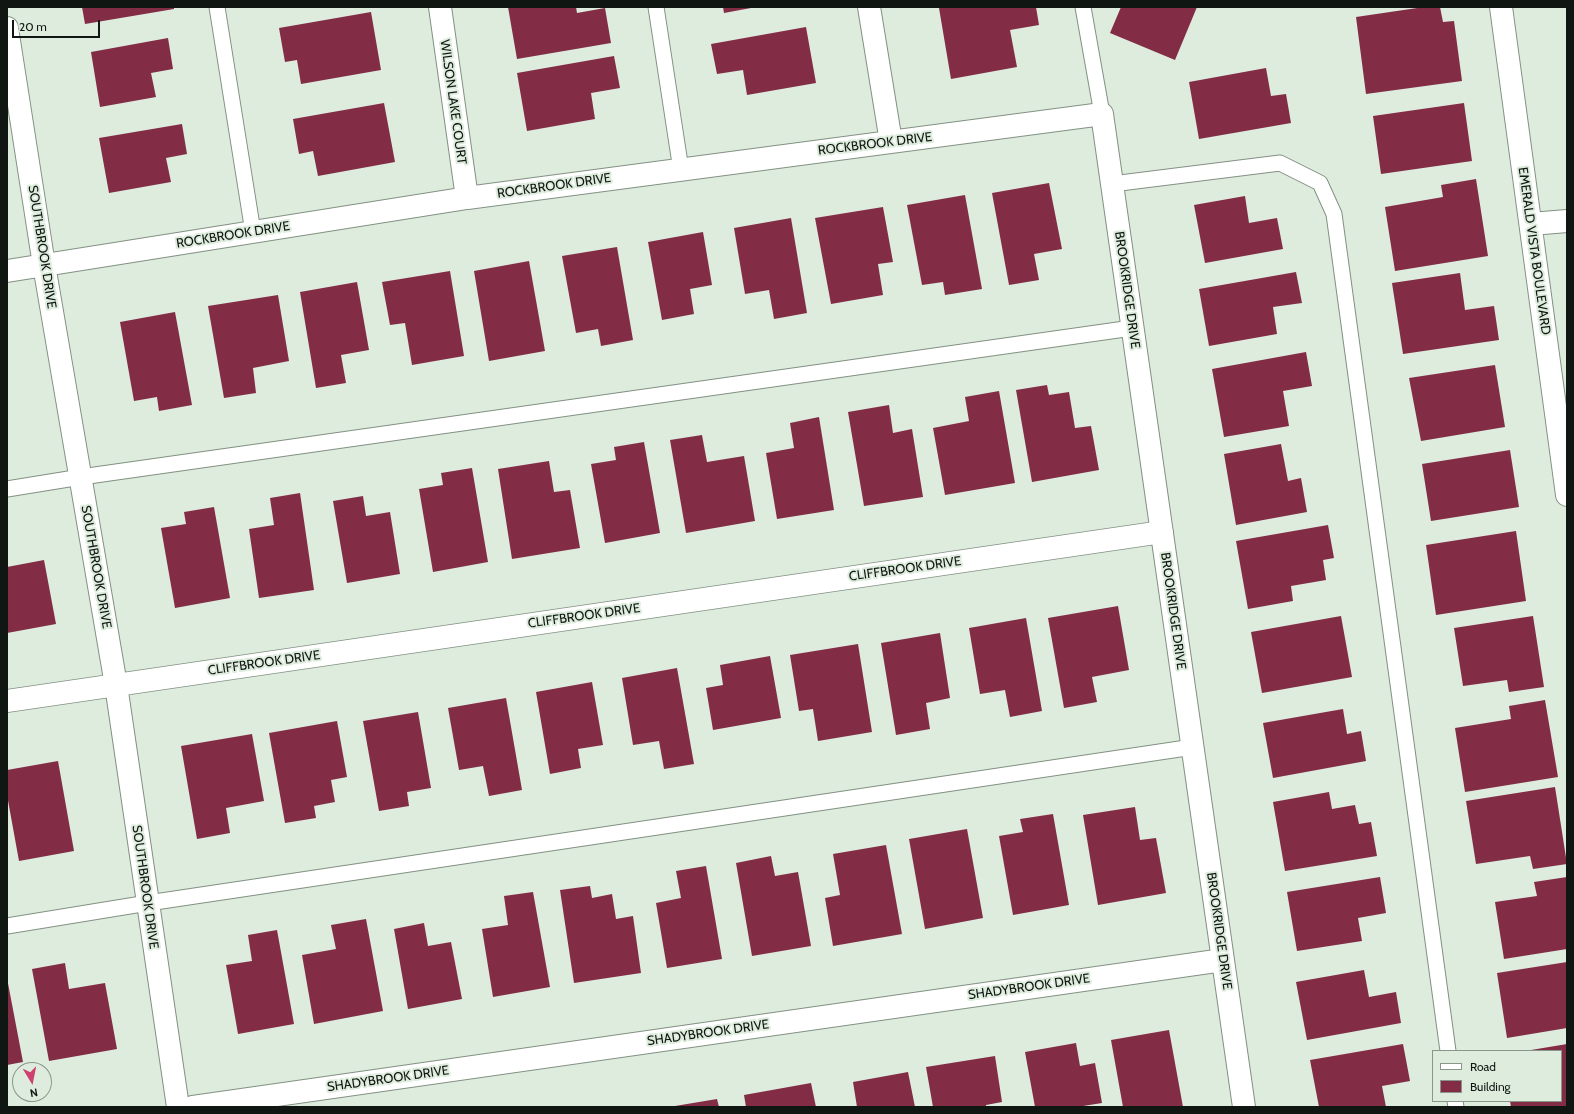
<!DOCTYPE html>
<html>
<head>
<meta charset="utf-8">
<style>
  body { margin:0 }
  #map { position:relative; width:1574px; height:1114px; overflow:hidden; background:#ddecdd; font-family:Cabin,sans-serif }
  canvas { display:block }
  .frame { position:absolute; inset:0; border:8px solid #101611; pointer-events:none }
  .legend { position:absolute; left:1432px; top:1050px; width:130px; height:52px; box-sizing:border-box; background:#ddecdd; border:1px solid #8b968b; margin:0; padding:5px 7px; list-style:none; font-size:12px; color:#101611 }
  .legend li { display:flex; align-items:center; gap:8px; height:20px }
  .legend b { width:20px; border:1px solid #8b968b }
  .north { position:absolute; left:12px; top:1062px; width:40px; height:40px; box-sizing:border-box; background:#ddecdd; border:1px solid #8b968b; border-radius:50%; rotate:170deg; font-size:11px; font-weight:700; line-height:16px; text-align:center; color:#101611 }
  .north::after { content:''; display:block; margin:auto; width:14px; height:18px; background:#ce406e; clip-path:polygon(50% 0,100% 100%,50% 72%,0 100%) }
  .scale { position:absolute; left:12px; top:20px; width:88px; height:18px; box-sizing:border-box; border:2px solid #101611; border-top:0; padding-left:5px; font-size:12px; line-height:14px; white-space:nowrap; color:#101611; -webkit-text-stroke:3px #ddecdd; paint-order:stroke }
</style>
</head>
<body>
<div id="map">
<canvas width="1574" height="1114"></canvas>
<div class="frame"></div>
<ul class="legend">
<li><b style="height:5px;background:#fff"></b>Road</li>
<li><b style="height:11px;background:#832c46"></b>Building</li>
</ul>
<div class="north">N</div>
<div class="scale">20 m</div>
</div>
<script>
const c = document.querySelector('canvas').getContext('2d');
c.lineJoin = 'round';
function paint(path, color) { c.fillStyle = color; c.fill(path, 'evenodd'); }
const poly = rows => new Path2D(rows.map(r => 'M' + r).join(''));
function trace(path, color, width, dash) { c.strokeStyle = color; c.lineWidth = width; c.lineCap = dash ? 'butt' : 'round'; c.setLineDash(dash || []); c.stroke(path); }
function write(font, color, halo, rows, align = 'center') {
  c.font = font + ' Cabin,sans-serif'; c.lineWidth = 4; c.setLineDash([]); c.textBaseline = 'middle'; c.strokeStyle = halo; c.fillStyle = color; for (const [text, x, y, turn = 0] of rows) {
    c.save(); c.translate(x, y); c.rotate((+turn || 0) * Math.PI / 180); c.textAlign = isNaN(turn) ? turn : align; if (halo) c.strokeText(text, 0, 0); c.fillText(text, 0, 0); c.restore();
  }
}
paint(poly([
  [82,7,174,7,174,9,85,24],
  [508,7,576,7,577,13,605,8,611,43,517,59],
  [723,7,751,7,751,8,724,13],
  [945,7,1036,7,1039,25,1010,30,1017,67,951,79,939,8],
  [1121,7,1197,7,1175,60,1110,33],
  [1424,7,1440,7,1443,22,1454,21,1462,81,1366,94,1356,17],
  [371,12,381,70,301,84,297,60,285,62,279,28],
  [806,27,816,83,747,95,743,70,717,74,711,44],
  [168,38,173,69,151,73,156,97,100,107,91,52],
  [614,56,620,88,591,93,595,119,527,131,517,73],
  [1266,68,1271,96,1286,94,1291,123,1199,139,1189,82],
  [384,103,395,162,318,176,313,151,299,154,293,119],
  [1464,103,1472,161,1381,174,1373,116],
  [182,124,187,154,166,158,171,182,109,193,99,138],
  [1476,179,1488,256,1395,271,1385,207,1443,197,1441,185],
  [1049,183,1062,249,1034,254,1039,280,1009,285,992,193],
  [965,195,982,289,945,295,943,282,922,285,907,205],
  [1245,196,1249,223,1277,218,1283,249,1205,263,1194,205],
  [883,207,893,262,878,264,883,295,831,304,815,218],
  [791,218,807,313,774,319,769,290,745,294,734,228],
  [703,232,712,285,690,289,694,314,662,320,648,242],
  [617,247,633,340,601,346,598,329,576,333,562,256],
  [529,261,545,351,489,361,474,271],
  [450,271,464,356,412,365,405,323,390,325,382,282],
  [1296,272,1302,303,1273,307,1277,334,1209,346,1199,289],
  [1460,273,1465,310,1494,306,1499,340,1403,354,1392,283],
  [357,282,369,350,341,355,346,383,316,388,300,292],
  [278,295,289,361,253,368,256,393,224,398,208,306],
  [175,312,192,405,159,411,157,397,134,401,120,322],
  [1306,352,1312,386,1283,391,1289,426,1224,437,1212,369],
  [1495,365,1505,427,1421,441,1409,378],
  [1047,385,1049,395,1069,392,1075,428,1091,426,1099,470,1032,482,1016,390],
  [999,391,1015,483,945,495,933,428,969,421,965,397],
  [889,405,893,433,912,429,923,497,864,506,848,412],
  [819,417,834,510,777,519,766,453,794,448,790,423],
  [702,435,707,462,744,456,755,521,686,533,670,440],
  [644,442,660,533,605,543,591,464,616,460,614,447],
  [1281,444,1288,481,1301,478,1307,512,1236,525,1224,454],
  [1510,450,1519,507,1431,521,1422,464],
  [549,461,554,492,570,490,580,548,512,559,498,469],
  [472,468,488,562,433,572,419,489,443,485,441,473],
  [300,493,314,590,259,598,249,529,274,525,270,498],
  [363,496,366,516,390,512,400,574,347,583,333,501],
  [214,507,230,598,175,608,161,528,186,524,184,512],
  [1328,525,1334,558,1323,560,1326,580,1291,586,1293,601,1248,609,1236,541],
  [1516,531,1526,601,1436,615,1426,545],
  [44,560,56,624,7,633,7,567],
  [1118,606,1129,670,1092,677,1097,702,1064,708,1048,618],
  [1341,616,1352,677,1262,693,1251,632],
  [1533,616,1544,687,1509,692,1507,680,1463,686,1454,628],
  [1026,618,1042,711,1010,717,1005,690,980,694,969,628],
  [940,633,950,698,926,703,930,729,896,735,881,643],
  [858,644,872,732,818,741,813,709,799,711,790,655],
  [770,656,781,718,713,730,706,688,723,685,720,665],
  [677,668,694,764,664,769,659,741,633,745,622,678],
  [592,682,603,745,578,749,581,768,550,774,536,692],
  [506,698,522,790,489,796,483,766,459,770,448,708],
  [1545,700,1558,777,1465,792,1455,728,1511,719,1509,706],
  [1343,709,1347,734,1361,731,1366,761,1273,778,1263,723],
  [418,712,431,788,407,792,409,806,379,811,363,721],
  [337,721,347,777,331,780,335,802,314,806,316,818,285,823,269,733],
  [252,734,264,801,226,808,230,833,197,839,181,746],
  [58,761,74,851,19,861,7,795,7,770],
  [1555,787,1567,864,1533,869,1530,856,1476,864,1466,801],
  [1329,792,1332,809,1355,805,1359,824,1371,822,1377,856,1285,871,1273,802],
  [1135,807,1140,840,1156,838,1166,893,1098,905,1083,815],
  [1053,814,1069,905,1013,915,999,836,1023,832,1020,819],
  [967,829,983,918,925,929,909,839],
  [886,845,902,934,833,946,825,898,840,895,833,854],
  [771,856,775,876,798,872,811,946,752,956,736,863],
  [706,866,722,959,667,968,656,903,681,898,676,871],
  [1380,877,1386,913,1358,918,1362,941,1297,951,1287,892],
  [1567,877,1567,949,1504,959,1495,902,1537,896,1534,882],
  [590,886,592,898,612,894,616,919,633,916,641,973,574,983,560,890],
  [533,892,550,987,493,997,482,929,508,925,504,896],
  [366,919,383,1011,314,1024,302,955,336,949,331,925],
  [424,923,428,946,451,942,462,999,408,1009,394,929],
  [277,930,294,1024,238,1034,226,965,252,961,248,935],
  [1567,962,1567,1028,1507,1038,1497,973],
  [65,963,69,989,105,983,117,1049,49,1061,32,969],
  [1364,970,1369,997,1396,992,1401,1023,1307,1040,1296,982],
  [7,978,23,1062,7,1065],
  [1169,1030,1183,1107,1123,1107,1111,1040],
  [1076,1043,1080,1066,1095,1063,1102,1103,1077,1107,1035,1107,1025,1052],
  [1403,1044,1410,1081,1382,1086,1386,1107,1319,1107,1310,1060],
  [1567,1044,1567,1107,1511,1107,1510,1101,1561,1101,1561,1051,1531,1050],
  [995,1056,1002,1102,986,1105,986,1107,933,1107,926,1067],
  [908,1072,915,1107,857,1107,853,1082],
  [811,1083,816,1107,746,1107,744,1095],
  [717,1099,719,1107,675,1107,675,1106]
]), '#832c46');
const service = poly([
  [217,7,253,232],
  [656,7,681,170],
  [1083,7,1102,114],
  [1112,184,1280,163,1320,183,1334,214,1448,1051],
  [7,489,81,477,1132,328],
  [7,926,148,903,1193,747],
  [1455,1101,1456,1107]
]);
const minor = poly([
  [440,7,467,198],
  [869,7,891,142],
  [1501,7,1567,495],
  [7,28,44,265,116,685,178,1107],
  [1531,224,1567,221],
  [7,271,467,198,1102,114,1244,1107],
  [7,701,1162,532],
  [193,1107,1223,960]
]);
trace(service, '#839183', 17);
trace(minor, '#839183', 24);
trace(service, '#fff', 15);
trace(minor, '#fff', 22);
write('13px', '#101611', '#ddecdd', [
  ["WILSON LAKE COURT",453,102,82],
  ["ROCKBROOK DRIVE",875,144,-7],
  ["ROCKBROOK DRIVE",554,186,-8],
  ["ROCKBROOK DRIVE",233,235,-9],
  ["SOUTHBROOK DRIVE",42,247,81],
  ["EMERALD VISTA BOULEVARD",1534,251,82],
  ["BROOKRIDGE DRIVE",1127,290,82],
  ["SOUTHBROOK DRIVE",96,567,80],
  ["CLIFFBROOK DRIVE",905,569,-8],
  ["BROOKRIDGE DRIVE",1173,611,82],
  ["CLIFFBROOK DRIVE",584,616,-8],
  ["CLIFFBROOK DRIVE",264,663,-8],
  ["SOUTHBROOK DRIVE",145,887,82],
  ["BROOKRIDGE DRIVE",1219,931,82],
  ["SHADYBROOK DRIVE",1029,987,-8],
  ["SHADYBROOK DRIVE",708,1033,-8],
  ["SHADYBROOK DRIVE",388,1079,-8]
]);
</script>
</body>
</html>
